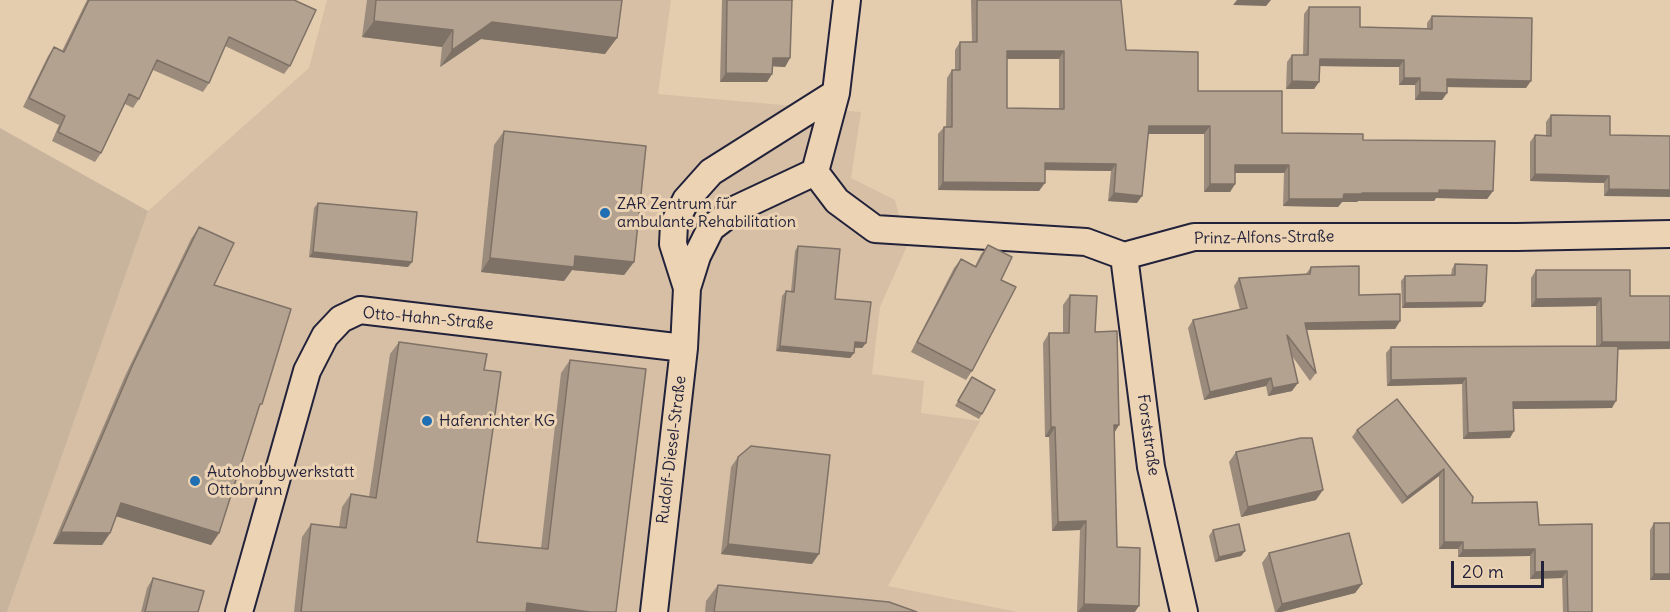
<!DOCTYPE html>
<html>
<head>
<meta charset="utf-8">
<style>
  body { margin:0 }
  #map { position:relative; width:1670px; height:612px; overflow:hidden; background:#e4ccae; font-family:Delius,sans-serif }
  canvas { display:block }
  .scale { position:absolute; left:1451px; top:561px; width:93px; height:27px; box-sizing:border-box; border:3px solid #22223b; border-top:0; padding-left:8px; font-size:18px; line-height:21px; white-space:nowrap; color:#22223b; -webkit-text-stroke:4px #ecd3b3; paint-order:stroke }
</style>
</head>
<body>
<div id="map">
<canvas width="1670" height="612"></canvas>
<div class="scale">20 m</div>
</div>
<script>
const c = document.querySelector('canvas').getContext('2d');
c.lineJoin = 'round';
function paint(path, color) { c.fillStyle = color; c.fill(path, 'evenodd'); }
const poly = rows => new Path2D(rows.map(r => 'M' + r).join(''));
function trace(path, color, width, dash) { c.strokeStyle = color; c.lineWidth = width; c.lineCap = dash ? 'butt' : 'round'; c.setLineDash(dash || []); c.stroke(path); }
function write(font, color, halo, rows, align = 'center') {
  c.font = font + ' Delius,sans-serif'; c.lineWidth = 6; c.setLineDash([]); c.textBaseline = 'middle'; c.strokeStyle = halo; c.fillStyle = color; for (const [text, x, y, turn = 0] of rows) {
    c.save(); c.translate(x, y); c.rotate((+turn || 0) * Math.PI / 180); c.textAlign = isNaN(turn) ? turn : align; if (halo) c.strokeText(text, 0, 0); c.fillText(text, 0, 0); c.restore();
  }
}
paint(poly([
  [327,0,671,0,658,94,861,112,851,178,895,200,907,246,880,307,872,374,924,381,921,413,980,421,888,586,1017,612,7,612,148,211,309,68]
]), '#d6bfa5');
paint(poly([
  [0,128,148,211,7,612,0,612]
]), '#c8b39d');
const street = poly([
  [815,172,837,201,875,229,1086,242,1124,256,1194,237,1517,237,1670,234],
  [815,172,836,93,847,0],
  [1124,256,1151,467,1184,612],
  [687,288,673,244,674,224,686,200,711,172,836,93],
  [239,612,307,371,325,336,341,319,360,310,684,348],
  [654,612,684,348,687,288,697,256,711,228,736,209,815,172]
]);
trace(street, '#22223b', 30);
trace(street, '#ecd3b3', 26);
paint(poly([
  [87,0,294,0,290,66,284,74,225,46,209,83,203,92,153,70,139,99,133,108,125,104,101,153,95,162,52,141,59,125,23,107,48,56,54,47,62,51],
  [367,0,622,0,605,54,481,39,440,67,442,47,362,37],
  [722,0,794,0,792,1,790,58,785,67,773,66,772,74,767,82,720,82],
  [971,0,1121,0,1126,50,1198,91,1282,133,1363,140,1493,191,1487,199,1436,198,1434,201,1358,201,1357,202,1342,202,1338,207,1283,206,1284,173,1235,173,1235,184,1230,192,1204,192,1204,134,1148,134,1137,203,1108,201,1111,171,1045,170,1039,191,938,190,938,134,944,127,946,127,947,78,952,70,955,70,955,50,960,42,972,42],
  [1007,59,1059,59,1059,109,1007,108],
  [1309,7,1360,27,1427,28,1427,23,1432,16,1526,88,1447,87,1447,93,1442,100,1415,100,1415,85,1399,85,1399,67,1319,66,1319,82,1314,89,1286,89,1287,62,1292,55,1303,55,1304,14],
  [1551,115,1610,135,1670,136,1604,196,1604,183,1530,181,1530,142,1535,135,1546,136,1546,122],
  [504,131,634,262,624,275,572,270,564,281,481,272,494,145],
  [318,203,408,267,309,257,314,208],
  [199,227,214,285,258,410,219,533,211,545,116,516,110,533,102,545,53,544,125,376,191,239],
  [988,245,1001,280,972,371,966,380,911,352,954,268,961,259,975,266,981,254],
  [798,246,866,343,862,348,854,348,854,353,850,358,776,351,782,296,786,291,791,291,795,251],
  [1455,264,1482,307,1402,308,1401,281,1405,276,1451,275,1452,269],
  [1311,267,1359,295,1400,321,1395,329,1307,330,1316,373,1310,381,1292,356,1292,391,1268,396,1266,386,1204,400,1188,328,1193,320,1240,310,1234,286,1239,278,1306,274],
  [1536,270,1630,270,1617,350,1612,408,1513,409,1510,438,1463,439,1462,384,1387,386,1386,353,1391,347,1596,346,1596,306,1531,307,1531,278],
  [1070,295,1095,332,1119,425,1114,432,1117,547,1135,612,1077,612,1080,530,1052,531,1049,437,1045,437,1043,343,1049,333,1063,333,1063,305],
  [399,342,484,370,477,542,541,548,561,373,570,360,616,612,294,612,302,537,311,524,339,527,342,507,351,494,369,497,390,354],
  [972,377,982,414,979,419,955,406],
  [1397,399,1472,503,1539,525,1592,612,1563,612,1562,578,1530,579,1530,556,1458,557,1458,549,1439,549,1439,476,1402,504,1352,437,1357,430],
  [1236,452,1316,500,1241,517,1229,462],
  [738,457,812,564,721,554,731,467],
  [1654,523,1670,523,1670,580,1650,580,1650,530],
  [1213,530,1245,551,1241,556,1215,562,1209,536],
  [1269,553,1362,584,1355,593,1281,612,1275,612,1262,563],
  [153,578,198,612,141,612,147,588],
  [718,585,917,612,705,612,706,601]
]), '#9b8b7d');
paint(poly([
  [1237,0,1271,0,1266,6,1233,5],
  [374,21,453,30,442,47,362,37],
  [492,22,617,38,605,54,481,39,440,67,452,50],
  [1007,51,1064,51,1059,59,1002,59],
  [773,58,790,58,785,67,767,66],
  [1320,59,1404,60,1399,67,1314,66],
  [726,73,772,74,767,82,720,82],
  [1404,78,1420,78,1415,85,1399,85],
  [1447,79,1531,81,1526,88,1442,87],
  [1292,81,1319,82,1314,89,1286,89],
  [1420,92,1447,93,1442,100,1415,100],
  [1149,126,1210,126,1204,134,1144,134],
  [1045,163,1116,164,1111,171,1039,170],
  [1235,165,1289,165,1284,173,1230,173],
  [1535,174,1609,176,1604,183,1530,181],
  [943,182,1045,183,1039,191,938,190],
  [1210,184,1235,184,1230,192,1204,192],
  [1609,189,1670,190,1670,197,1604,196],
  [1439,190,1493,191,1487,199,1436,198,1434,201,1358,201,1357,202,1342,202,1338,207,1283,206,1289,199,1362,193],
  [1114,193,1142,196,1137,203,1108,201],
  [313,252,412,262,408,267,309,257],
  [575,256,634,262,624,275,572,270,564,281,481,272,490,258],
  [1601,298,1596,306,1531,307,1536,299],
  [1485,302,1482,307,1402,308,1405,303],
  [1400,321,1395,329,1300,330,1305,323],
  [855,342,866,343,862,348,851,347],
  [1602,342,1670,342,1670,349,1596,350],
  [780,346,854,353,850,358,776,351],
  [1271,378,1266,386,1204,400,1210,392],
  [1466,378,1462,384,1387,386,1391,380],
  [1298,383,1292,391,1268,396,1273,388],
  [1616,401,1612,408,1509,409,1513,402],
  [1114,425,1119,425,1113,435],
  [1051,427,1055,427,1049,437,1045,437],
  [1514,431,1510,438,1463,439,1468,433],
  [1444,469,1439,476,1402,504,1407,497],
  [1323,490,1316,500,1241,517,1248,507],
  [121,503,219,533,211,545,112,515],
  [1086,521,1080,530,1052,531,1058,522],
  [61,532,110,533,102,545,53,544],
  [1444,542,1463,542,1458,549,1439,549],
  [728,544,819,554,812,564,721,554],
  [1535,549,1530,556,1458,557,1463,550],
  [1245,551,1241,556,1215,562,1219,557],
  [1567,571,1562,578,1530,579,1535,572],
  [1654,574,1670,574,1670,580,1650,580],
  [1362,584,1355,593,1281,612,1276,612,1282,604],
  [527,603,590,612,520,612],
  [1084,604,1139,606,1135,612,1078,612]
]), '#7e7166');
const building = poly([
  [89,0,294,0,316,10,290,66,229,37,209,83,157,60,139,99,129,94,101,153,58,132,65,116,29,98,54,47,64,52,89,0],
  [376,0,622,0,617,38,492,22,452,50,453,30,374,21,376,0],
  [727,0,792,0,790,58,773,58,772,74,726,73,727,0],
  [977,0,1121,0,1126,50,1198,52,1198,91,1282,91,1282,133,1363,134,1363,140,1495,141,1493,191,1439,190,1439,193,1362,193,1362,194,1344,194,1343,199,1289,199,1289,165,1235,165,1235,184,1210,184,1210,126,1149,126,1142,196,1114,193,1116,164,1045,163,1045,183,943,182,944,127,952,127,952,70,960,70,960,42,977,42,977,0],
  [1007,51,1064,51,1064,109,1007,108,1007,51],
  [1309,7,1360,7,1360,27,1432,29,1432,16,1532,18,1531,81,1447,79,1447,93,1420,92,1420,78,1404,78,1404,60,1320,59,1319,82,1292,81,1292,55,1308,55,1309,7],
  [1551,115,1610,116,1610,135,1670,136,1670,190,1609,189,1609,176,1535,174,1535,135,1551,136,1551,115],
  [504,131,646,146,634,262,575,256,574,267,490,258,504,131],
  [318,203,417,212,412,262,313,252,318,203],
  [199,227,234,243,214,285,291,309,262,404,260,404,219,533,121,503,110,533,61,532,133,364,199,227],
  [988,245,1012,257,1001,280,1016,287,972,371,917,342,961,259,976,267,988,245],
  [798,246,840,249,835,299,871,302,866,343,855,342,854,353,780,346,786,291,794,292,798,246],
  [1455,264,1487,265,1485,302,1405,303,1405,276,1455,275,1455,264],
  [1359,266,1359,295,1400,294,1400,321,1305,323,1316,373,1287,335,1298,383,1273,388,1271,378,1210,392,1193,320,1247,308,1239,278,1310,274,1311,267,1359,266],
  [1536,270,1630,270,1630,296,1670,296,1670,342,1602,342,1601,298,1536,299,1536,270],
  [1070,295,1097,296,1095,332,1117,331,1119,425,1114,425,1117,547,1140,548,1139,606,1084,604,1086,521,1058,522,1055,427,1051,427,1049,333,1069,333,1070,295],
  [399,342,487,354,484,370,501,372,477,542,548,549,570,360,646,369,616,612,590,612,527,603,526,612,301,612,311,524,346,528,351,494,376,498,399,342],
  [1618,346,1616,401,1513,402,1514,431,1468,433,1466,378,1391,380,1391,347,1618,346],
  [972,377,995,390,982,414,958,401,972,377],
  [1397,399,1473,497,1472,503,1537,502,1539,525,1592,524,1592,612,1568,612,1567,571,1535,572,1535,549,1463,550,1463,542,1444,542,1444,469,1407,497,1357,430,1397,399],
  [1301,438,1312,438,1323,490,1248,507,1236,452,1301,438],
  [751,446,830,455,819,554,728,544,738,457,751,446],
  [1654,523,1670,523,1670,574,1654,574,1654,523],
  [1239,524,1245,551,1219,557,1213,530,1239,524],
  [1349,533,1362,584,1282,604,1269,553,1349,533],
  [153,578,204,591,198,612,145,612,153,578],
  [718,585,889,602,917,612,714,612,718,585]
]);
paint(building, '#b4a291');
trace(building, '#7e7166', 1.5);
for (const [x, y, r, color] of [
  [605,213,6,"#1f6fb2"],
  [427,421,6,"#1f6fb2"],
  [195,481,6,"#1f6fb2"]
]) { const dot = new Path2D(); dot.arc(x, y, r, 0, 2 * Math.PI); c.fillStyle = color; c.fill(dot); trace(dot, '#ecd3b3', 2); }
write('16px', '#22223b', '#ecd3b3', [
  ["ZAR Zentrum für",617,204],
  ["ambulante Rehabilitation",617,222],
  ["Hafenrichter KG",439,421],
  ["Autohobbywerkstatt",207,472],
  ["Ottobrunn",207,490]
], 'left');
write('16px', '#22223b', '#ecd3b3', [
  ["Prinz-Alfons-Straße",1264,238,-1],
  ["Otto-Hahn-Straße",428,319,5],
  ["Forststraße",1148,435,82],
  ["Rudolf-Diesel-Straße",672,450,-83]
]);
</script>
</body>
</html>
